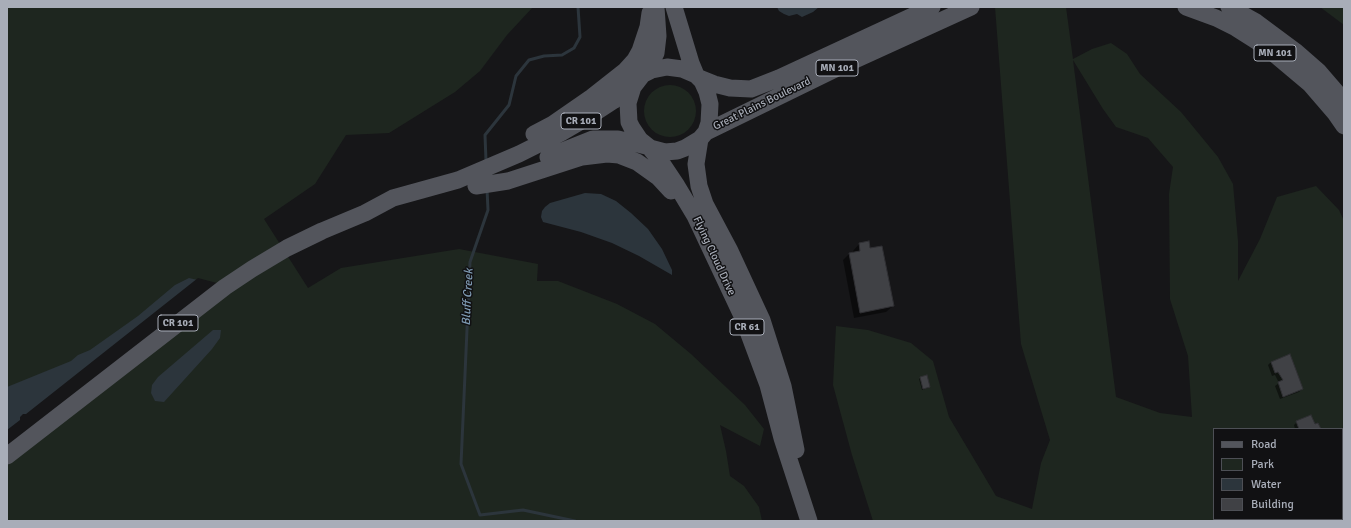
<!DOCTYPE html>
<html>
<head>
<meta charset="utf-8">
<style>
  body { margin:0 }
  #map { position:relative; width:1351px; height:528px; overflow:hidden; background:#161618; font-family:Signika,sans-serif }
  canvas { display:block }
  .frame { position:absolute; inset:0; border:8px solid #a8adb8; pointer-events:none }
  .legend { position:absolute; left:1213px; top:428px; width:130px; height:92px; box-sizing:border-box; background:#111113; border:1px solid #4d4f55; margin:0; padding:5px 7px; list-style:none; font-size:12px; color:#a8adb8 }
  .legend li { display:flex; align-items:center; gap:8px; height:20px }
  .legend b { width:20px; border:1px solid #4d4f55 }
</style>
</head>
<body>
<div id="map">
<canvas width="1351" height="528"></canvas>
<div class="frame"></div>
<ul class="legend">
<li><b style="height:5px;background:#53555c"></b>Road</li>
<li><b style="height:11px;background:#1e261f"></b>Park</li>
<li><b style="height:11px;background:#2c353c"></b>Water</li>
<li><b style="height:11px;background:#404145"></b>Building</li>
</ul>
</div>
<script>
const c = document.querySelector('canvas').getContext('2d');
c.lineJoin = 'round';
function paint(path, color) { c.fillStyle = color; c.fill(path, 'evenodd'); }
const poly = rows => new Path2D(rows.map(r => 'M' + r).join(''));
function trace(path, color, width, dash) { c.strokeStyle = color; c.lineWidth = width; c.lineCap = dash ? 'butt' : 'round'; c.setLineDash(dash || []); c.stroke(path); }
function write(font, color, halo, rows, align = 'center') {
  c.font = font + ' Signika,sans-serif'; c.lineWidth = 3; c.setLineDash([]); c.textBaseline = 'middle'; c.strokeStyle = halo; c.fillStyle = color; for (const [text, x, y, turn = 0] of rows) {
    c.save(); c.translate(x, y); c.rotate((+turn || 0) * Math.PI / 180); c.textAlign = isNaN(turn) ? turn : align; if (halo) c.strokeText(text, 0, 0); c.fillText(text, 0, 0); c.restore();
  }
}
paint(poly([
  [7,7,533,7,507,35,480,71,455,92,389,133,346,135,315,184,264,219,308,288,341,268,459,249,538,264,537,281,558,281,617,304,655,324,691,354,745,405,764,429,760,446,720,425,726,451,730,476,744,486,759,507,762,521,7,521],
  [995,7,1066,7,1073,59,1092,49,1111,43,1127,54,1140,74,1181,112,1218,157,1233,184,1238,241,1238,281,1260,239,1277,197,1316,186,1339,210,1344,221,1344,521,873,521,852,455,833,385,836,326,868,330,911,343,933,361,949,417,996,496,1032,509,1041,463,1050,440,1021,344],
  [1073,60,1103,109,1116,127,1148,138,1173,167,1169,194,1170,299,1188,356,1192,417,1160,413,1116,397],
  [1214,429,1342,429,1342,519,1214,519],
  [1320,7,1344,7,1344,25],
  '644 111a26 26 0 1 1 52 0a26 26 0 1 1-52 0Z'
]), '#1e261f');
paint(poly([
  [777,7,819,7,813,12,802,17,797,14,789,16,784,14,779,11],
  [585,193,601,194,616,201,631,213,648,229,662,249,672,270,672,275,639,256,612,243,581,232,543,222,541,217,542,211,545,207,550,203],
  [189,278,215,284,7,458,7,387,71,361,78,355,90,350,138,316,175,285],
  [213,330,221,330,220,338,212,349,164,402,155,401,151,393,152,385,158,377]
]), '#2c353c');
paint(poly([
  [198,278,217,283,7,460,7,430,20,420,20,417,23,414,26,414]
]), '#161618');
paint(poly([
  [868,242,869,249,893,306,886,312,854,318,843,260,849,254,853,253,853,251,859,244],
  [1271,362,1302,389,1299,392,1280,399,1275,386,1279,383,1275,375,1272,376,1268,365],
  [920,378,929,387,928,388,922,390,919,379],
  [1297,422,1314,425,1320,429,1295,429,1294,425]
]), '#0007');
trace(poly([
  [486,161,485,135,509,105,516,76,529,60,544,56,562,55,574,48,580,37,578,7],
  [487,189,488,210,470,262,461,464,480,515,523,510,575,521]
]), '#2c353c', 3);
const building = poly([
  [869,241,870,248,882,246,894,306,860,313,849,253,860,251,859,243,869,241],
  [1290,354,1303,389,1283,397,1278,382,1283,380,1278,372,1275,373,1271,362,1290,354],
  [927,375,930,387,923,389,920,377,927,375],
  [1311,415,1315,424,1318,423,1321,429,1299,429,1296,421,1311,415]
]);
paint(building, '#404145');
trace(building, '#303034', 1);
trace(poly([
  [656,7,658,36,656,53,650,65,633,87,628,103,629,122,632,128,640,140,650,148,659,159,677,186,695,216,743,318,768,385,782,438,809,521],
  [674,7,691,63,696,75,702,81,707,92,710,104,709,123,706,132,700,139,696,164,699,186,705,204,730,251,762,320,783,386,796,450],
  [1186,7,1216,18,1236,28,1266,47,1310,84,1335,113,1344,126],
  [1229,7,1256,22,1295,51,1319,72,1344,101],
  [642,75,652,70,667,67,682,69,696,75],
  [699,78,714,84,730,88,751,89,779,78,932,7],
  [706,132,835,69,971,7],
  [534,134,553,124,592,97,625,71,635,60,640,51,648,27,650,13],
  [650,148,665,152,677,151,685,148,700,139],
  [548,157,593,139,618,139,646,146],
  [476,186,508,181,582,157,607,154,619,155,637,162,658,177,671,191],
  [7,456,225,287,252,269,287,248,322,231,365,213,393,198,458,180,519,154,561,133,590,116,613,101,638,79]
]), '#53555c', 17);
for (const [x, y, w] of [
  [1275,53,42],
  [837,68,42],
  [581,121,40],
  [178,323,40],
  [747,327,34]
]) { const box = new Path2D(); box.roundRect(x - w / 2, y - 8, w, 16, 3); c.fillStyle = '#111113'; c.fill(box); trace(box, '#a8adb8', 1); }
write('bold 10px', '#a8adb8', null, [
  ["MN 101",1275,53],
  ["MN 101",837,68],
  ["CR 101",581,121],
  ["CR 101",178,323],
  ["CR 61",747,327]
]);
write('11px', '#a8adb8', '#111113', [
  ["Great Plains Boulevard",762,104,-26],
  ["Flying Cloud Drive",714,256,65]
]);
write('italic 12px', '#7f9bb3', '#111113', [
  ["Bluff Creek",468,297,-87]
]);
</script>
</body>
</html>
